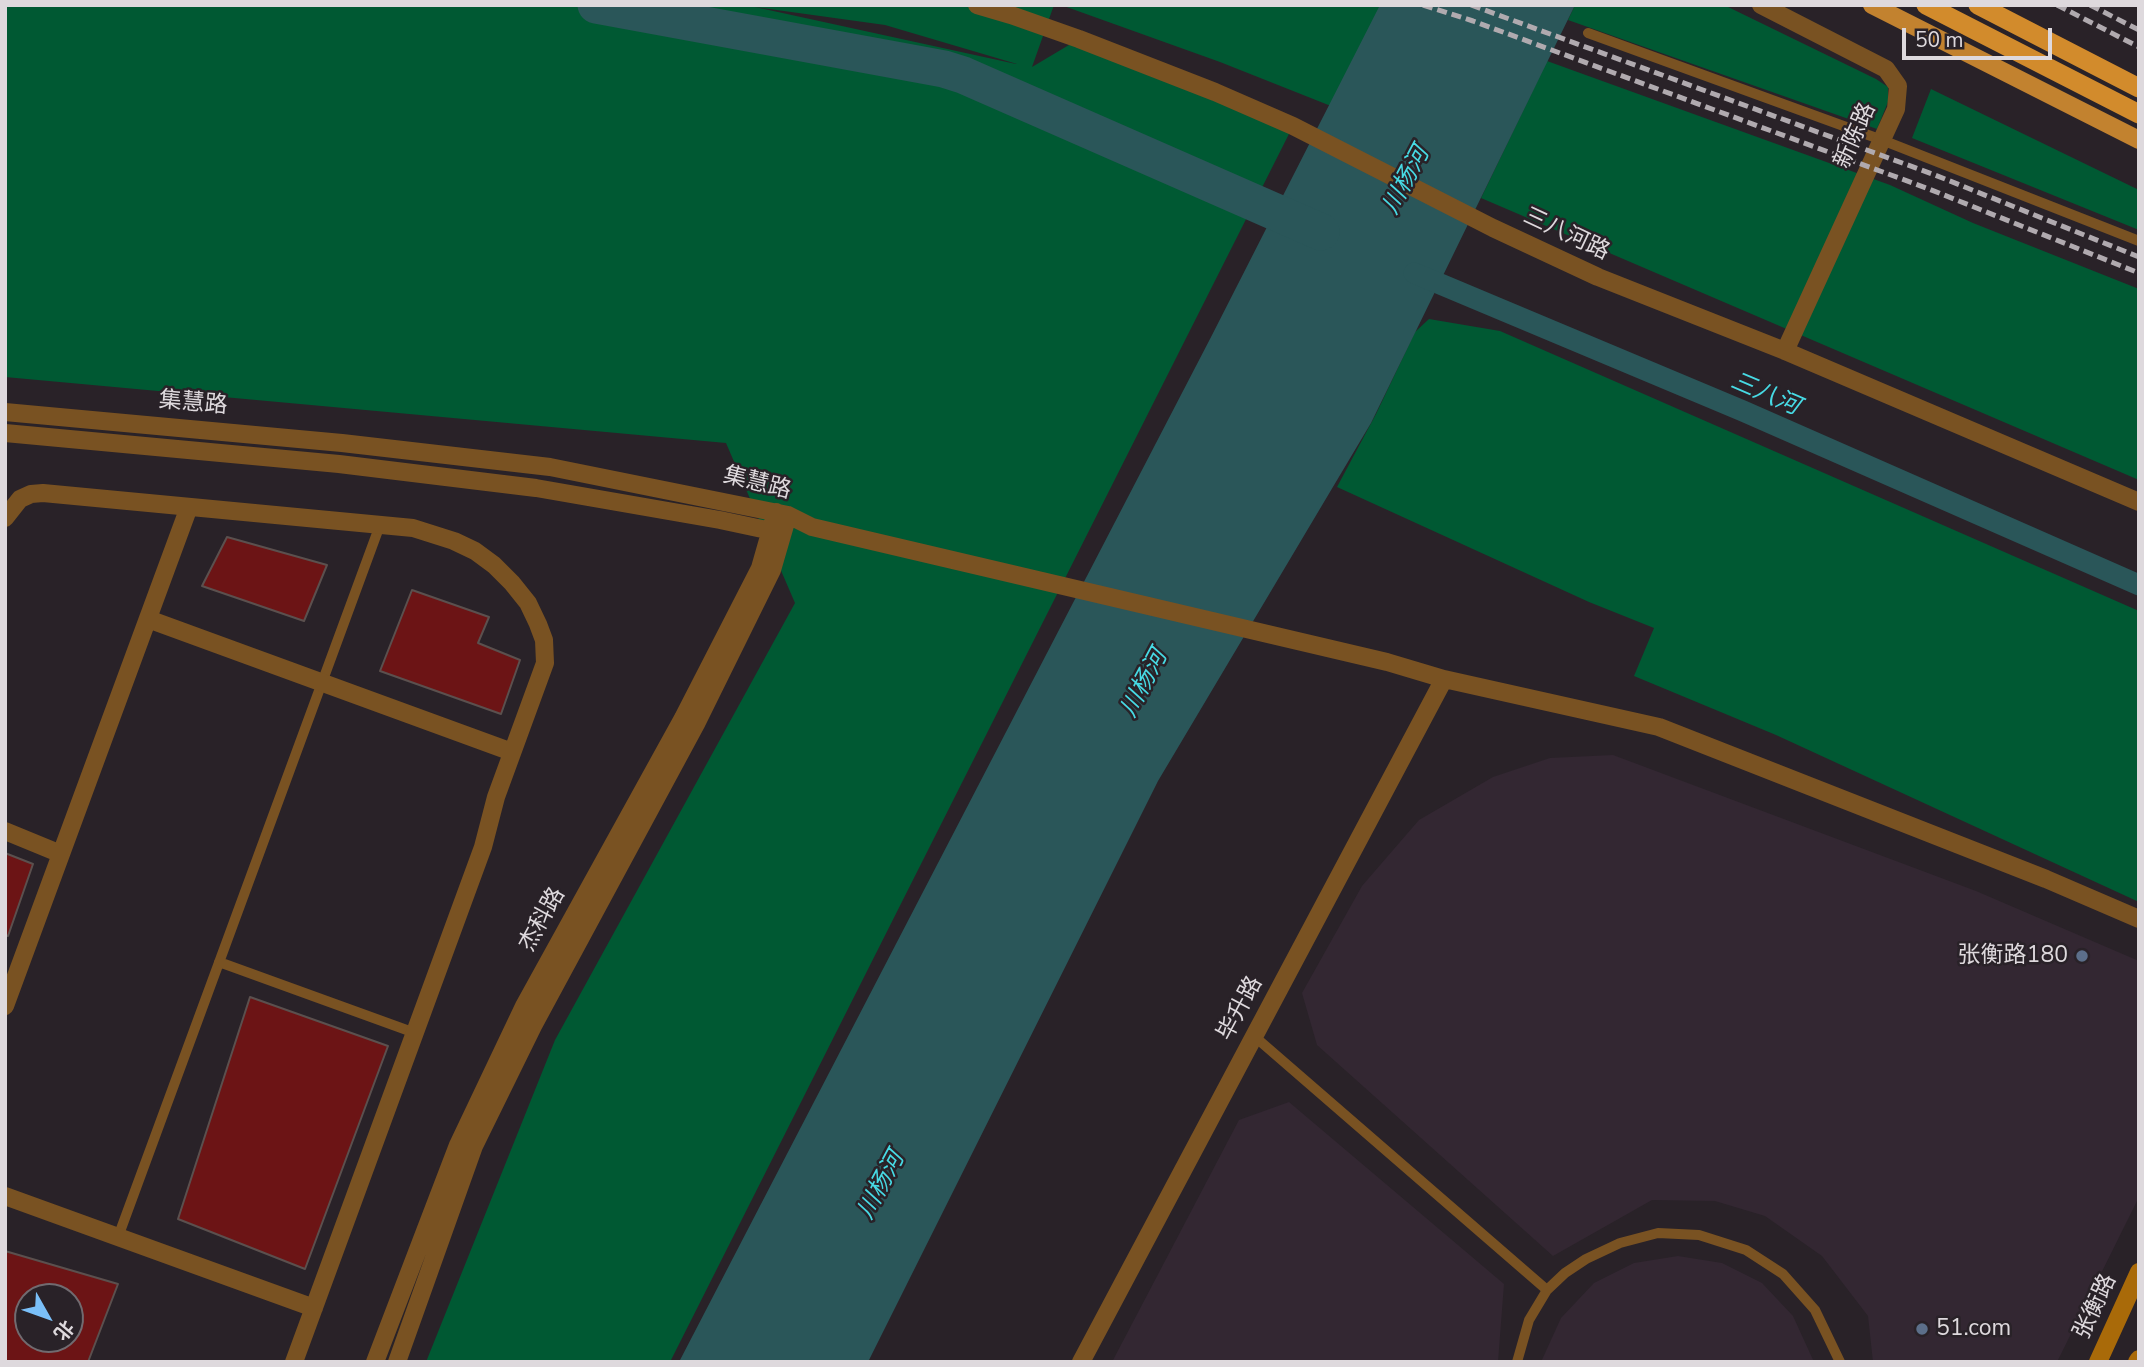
<!DOCTYPE html>
<html>
<head>
<meta charset="utf-8">
<style>
  body { margin:0 }
  #map { position:relative; width:2144px; height:1367px; overflow:hidden; background:#292228; font-family:"Nunito Sans","Noto Sans SC",sans-serif }
  canvas { display:block }
  .frame { position:absolute; inset:0; border:7px solid #ded9dd; pointer-events:none }
  .north { position:absolute; left:14px; top:1283px; width:70px; height:70px; box-sizing:border-box; background:#292228; border:2px solid #716b70; border-radius:50%; rotate:130deg; font-size:19px; font-weight:700; line-height:28px; text-align:center; color:#ded9dd }
  .north::after { content:''; display:block; margin:auto; width:24px; height:32px; background:#7abff8; clip-path:polygon(50% 0,100% 100%,50% 72%,0 100%) }
  .scale { position:absolute; left:1902px; top:28px; width:150px; height:32px; box-sizing:border-box; border:4px solid #ded9dd; border-top:0; padding-left:9px; font-size:21px; line-height:24px; white-space:nowrap; color:#ded9dd; -webkit-text-stroke:5px #292228; paint-order:stroke }
</style>
</head>
<body>
<div id="map">
<canvas width="2144" height="1367"></canvas>
<div class="frame"></div>
<div class="north">北</div>
<div class="scale">50 m</div>
</div>
<script>
const c = document.querySelector('canvas').getContext('2d');
c.lineJoin = 'round';
function paint(path, color) { c.fillStyle = color; c.fill(path, 'evenodd'); }
const poly = rows => new Path2D(rows.map(r => 'M' + r).join(''));
function trace(path, color, width, dash) { c.strokeStyle = color; c.lineWidth = width; c.lineCap = dash ? 'butt' : 'round'; c.setLineDash(dash || []); c.stroke(path); }
function write(font, color, halo, rows, align = 'center') {
  c.font = font + ' "Nunito Sans","Noto Sans SC",sans-serif'; c.lineWidth = 5; c.setLineDash([]); c.textBaseline = 'middle'; c.strokeStyle = halo; c.fillStyle = color; for (const [text, x, y, turn = 0] of rows) {
    c.save(); c.translate(x, y); c.rotate((+turn || 0) * Math.PI / 180); c.textAlign = isNaN(turn) ? turn : align; if (halo) c.strokeText(text, 0, 0); c.fillText(text, 0, 0); c.restore();
  }
}
paint(poly([
  [1613,755,1976,891,2139,961,2139,1197,2057,1362,1873,1362,1868,1316,1822,1256,1765,1216,1715,1201,1652,1200,1553,1256,1317,1045,1302,993,1362,886,1419,820,1493,777,1550,758],
  [1289,1102,1504,1284,1498,1362,1112,1362,1239,1120],
  [1678,1256,1722,1263,1762,1283,1793,1316,1814,1362,1541,1362,1561,1318,1594,1283,1634,1263]
]), '#332732');
paint(poly([
  [5,5,1054,5,1032,67,1079,39,1293,126,670,1362,426,1362,555,1040,795,603,726,443,5,377],
  [755,7,885,25,1017,64,1016,64],
  [1061,5,1390,5,1341,110,1220,62],
  [1575,5,1724,5,1876,79,1888,87,1888,102,1877,129,1568,20],
  [1547,61,1890,185,1973,223,2139,289,2139,480,1481,198],
  [1931,89,2139,190,2139,230,1912,138],
  [1429,319,1500,331,2139,611,2139,902,1776,735,1634,676,1654,628,1589,602,1337,487,1376,414,1415,332]
]), '#005933');
paint(poly([
  [1380,5,1575,5,1371,423,1158,781,868,1362,679,1362,1210,339]
]), '#2a5659');
trace(poly([
  [1414,273,1743,411,2139,585]
]), '#2a5659', 21);
trace(poly([
  [596,5,944,69,963,75,1321,232]
]), '#2a5659', 37);
const building = poly([
  [227,537,327,565,304,621,202,586,227,537],
  [412,590,489,617,478,643,520,660,501,714,380,671,412,590],
  [5,853,33,864,8,936,5,935,5,853],
  [250,997,388,1046,305,1269,178,1219,250,997],
  [5,1251,118,1284,88,1362,5,1362,5,1251],
  [28,1297,70,1297,70,1339,28,1339,28,1297]
]);
paint(building, '#6c1415');
trace(building, '#5b504e', 2);
trace(poly([
  [1588,33,1882,140,2139,241],
  [219,962,415,1033],
  [1254,1036,1547,1290],
  [118,1237,380,525],
  [1517,1362,1529,1320,1547,1290,1565,1273,1586,1259,1620,1243,1658,1233,1699,1235,1746,1250,1783,1274,1815,1310,1840,1362]
]), '#795222', 10);
trace(poly([
  [977,5,1011,15,1079,39,1215,92,1293,126,1493,228,1598,277,1785,351,2139,502],
  [1761,5,1886,69,1898,86,1896,109,1785,351],
  [5,412,342,443,550,467,788,515,812,527,1387,662,1444,679,1659,727,2046,879,2139,919],
  [5,433,339,464,536,488,720,520,781,533],
  [5,518,20,499,31,494,43,493,413,528,454,541,475,551,494,565,512,583,528,603,538,624,544,640,545,663,496,797,483,847,294,1362],
  [148,619,512,752],
  [5,831,61,854],
  [5,1006,189,507],
  [5,1196,314,1308],
  [375,1362,458,1145,524,1006,683,718,760,568,776,512],
  [397,1362,474,1146,533,1026,696,724,772,570,788,515],
  [1081,1362,1444,679]
]), '#795222', 18);
trace(poly([
  [2098,1362,2139,1272],
  [2137,1362,2139,1359]
]), '#a96a09', 18);
trace(poly([
  [1872,5,2139,140]
]), '#c2822f', 18);
trace(poly([
  [1926,5,2139,114],
  [1978,5,2139,88]
]), '#d28b2c', 19);
trace(poly([
  [1423,5,1473,21,1929,189,2139,273],
  [1471,5,1935,175,2139,257],
  [2057,5,2139,47],
  [2090,5,2139,30]
]), '#b0aaaf', 5, [10, 5]);
for (const [x, y, r, color] of [
  [2082,956,7,"#5c6f8a"],
  [1922,1329,7,"#5c6f8a"]
]) { const dot = new Path2D(); dot.arc(x, y, r, 0, 2 * Math.PI); c.fillStyle = color; c.fill(dot); trace(dot, '#292228', 2.5); }
write('23px', '#ded9dd', '#292228', [
  ["新陈路",1856,136,-66],
  ["三八河路",1566,235,25],
  ["集慧路",193,404,5],
  ["集慧路",757,484,14],
  ["杰科路",543,920,-61],
  ["毕升路",1241,1009,-62],
  ["张衡路",2096,1307,-65]
]);
write('23px', '#ded9dd', '#292228', [
  ["张衡路180",2068,956],
  ["51.com",1936,1329,"left"]
], 'right');
write('italic 24px', '#47dae4', '#292228', [
  ["川杨河",1407,181,-62],
  ["三八河",1765,395,23],
  ["川杨河",1145,684,-62],
  ["川杨河",882,1186,-62]
]);
</script>
</body>
</html>
